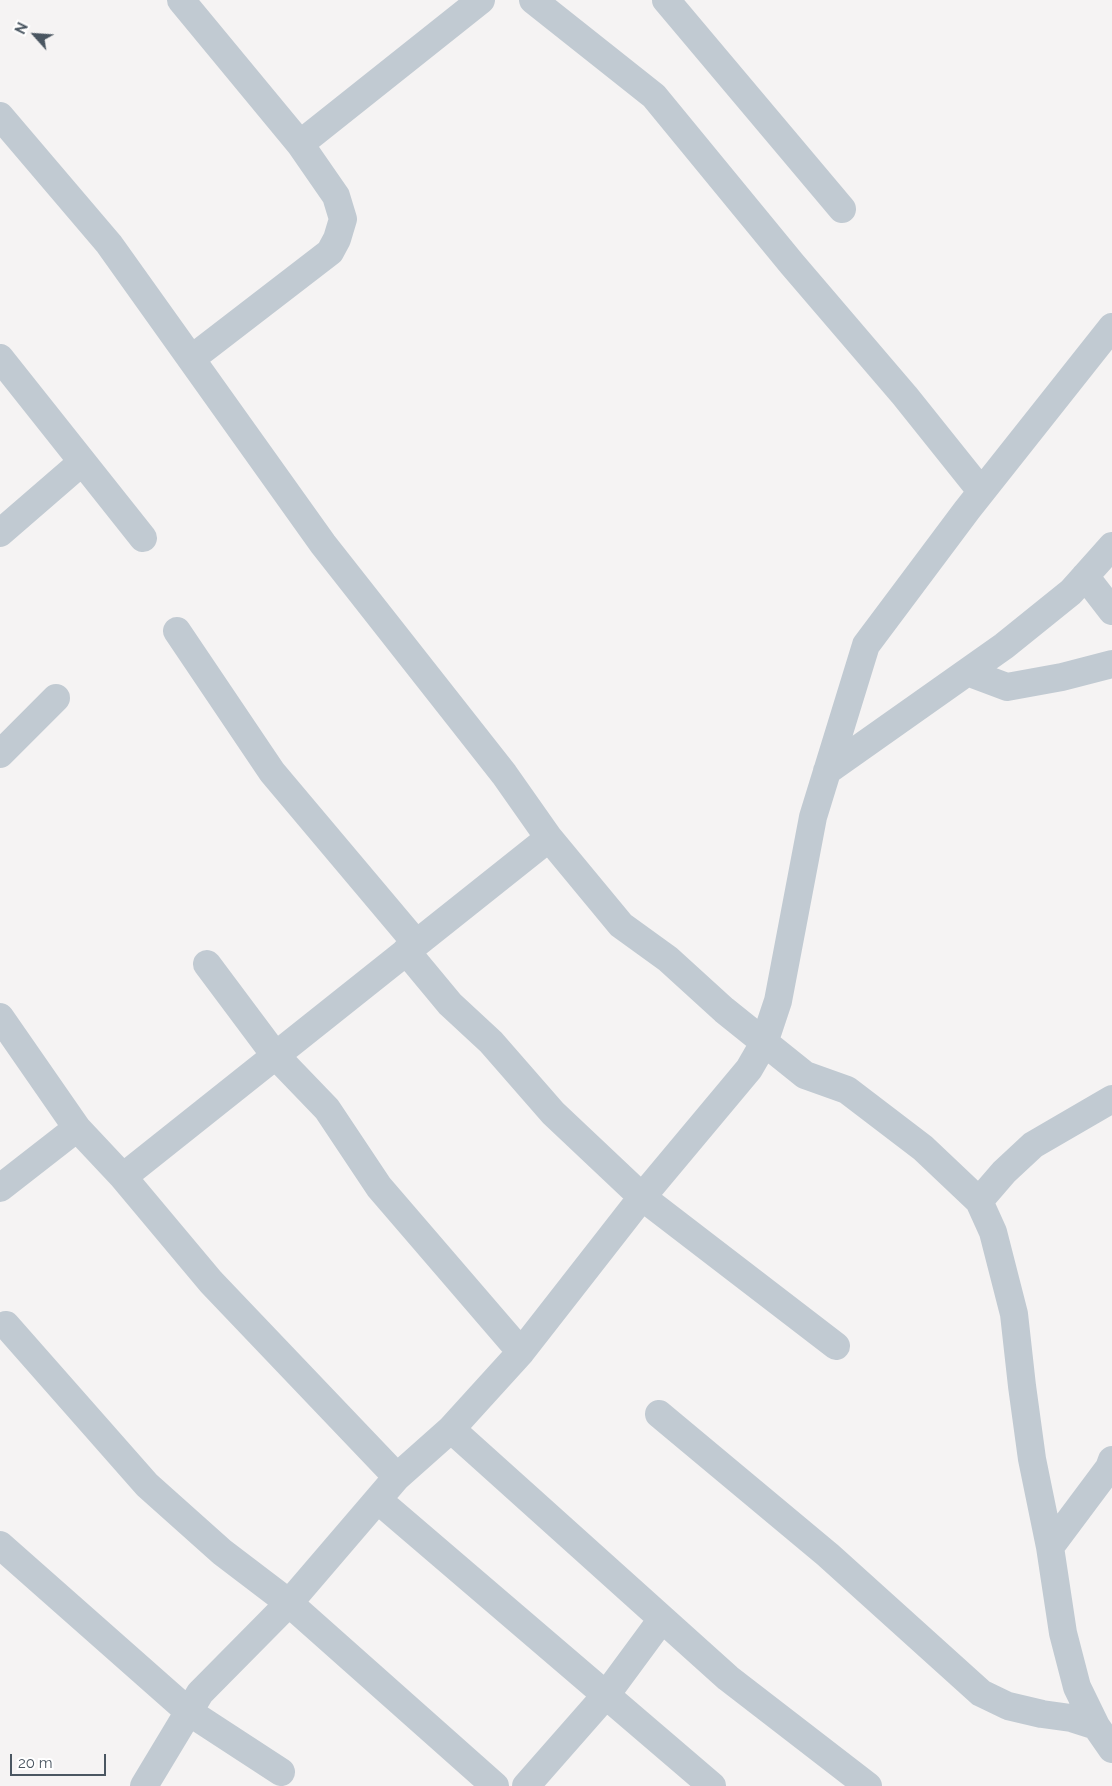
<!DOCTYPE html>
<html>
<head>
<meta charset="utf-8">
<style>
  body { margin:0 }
  #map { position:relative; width:1112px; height:1786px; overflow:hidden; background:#f5f3f3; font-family:Raleway,sans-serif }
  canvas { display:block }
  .north { position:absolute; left:10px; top:10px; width:50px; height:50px; -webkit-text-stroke:4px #fff; paint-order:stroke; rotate:296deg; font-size:14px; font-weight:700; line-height:20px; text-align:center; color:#4a5661 }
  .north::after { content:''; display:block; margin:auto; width:18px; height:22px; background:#4a5661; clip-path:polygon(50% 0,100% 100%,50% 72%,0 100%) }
  .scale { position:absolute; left:10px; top:1754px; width:96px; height:22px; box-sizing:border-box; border:2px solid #4a5661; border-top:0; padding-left:6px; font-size:15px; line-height:18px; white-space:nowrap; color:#4a5661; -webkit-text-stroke:4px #fff; paint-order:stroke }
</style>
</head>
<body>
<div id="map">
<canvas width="1112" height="1786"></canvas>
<div class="north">N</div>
<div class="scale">20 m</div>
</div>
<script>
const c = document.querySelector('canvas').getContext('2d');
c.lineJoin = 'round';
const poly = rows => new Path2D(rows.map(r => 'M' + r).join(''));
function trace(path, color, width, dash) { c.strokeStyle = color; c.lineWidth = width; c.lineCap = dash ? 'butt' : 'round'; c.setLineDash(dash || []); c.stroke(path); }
trace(poly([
  [181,0,300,144,336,196,343,219,337,239,330,252,191,359],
  [533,0,654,96,792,264,905,396,981,491],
  [666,0,842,209],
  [0,116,109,244,323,544,504,774,549,838],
  [300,144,481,0],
  [0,358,143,538],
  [0,533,82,462],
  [1085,576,1112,611],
  [177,631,272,772,416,943],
  [967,672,1007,687,1062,677,1112,664],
  [0,754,56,698],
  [827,771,1004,646,1071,592,1112,546],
  [406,951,450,1004,491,1042,553,1113,642,1197,836,1346],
  [207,964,275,1055,327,1109,379,1187,521,1352],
  [0,1017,77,1128,123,1177,211,1282,397,1477],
  [1112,1099,1033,1145,1004,1172,979,1201,993,1232,1014,1314,1022,1386,1032,1459,1050,1547,1063,1633,1077,1687,1096,1726,1112,1749],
  [123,1177,549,838,621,925,668,959,724,1010,805,1075,847,1090,923,1148,979,1201],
  [0,1188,77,1128],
  [6,1325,147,1485,222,1552,289,1603,495,1786],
  [659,1414,828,1555,981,1693,1008,1706,1042,1714,1071,1718,1096,1726],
  [451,1429,728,1678,868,1786],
  [378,1500,712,1786],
  [0,1545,189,1712,281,1772],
  [1050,1547,1109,1468,1112,1460],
  [144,1786,200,1693,289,1603,397,1477,451,1429,521,1352,642,1197,749,1069,764,1043,778,1001,813,817,866,645,967,510,1112,327],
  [526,1786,606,1695,662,1619]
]), '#c1cad2', 28);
</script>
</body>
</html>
